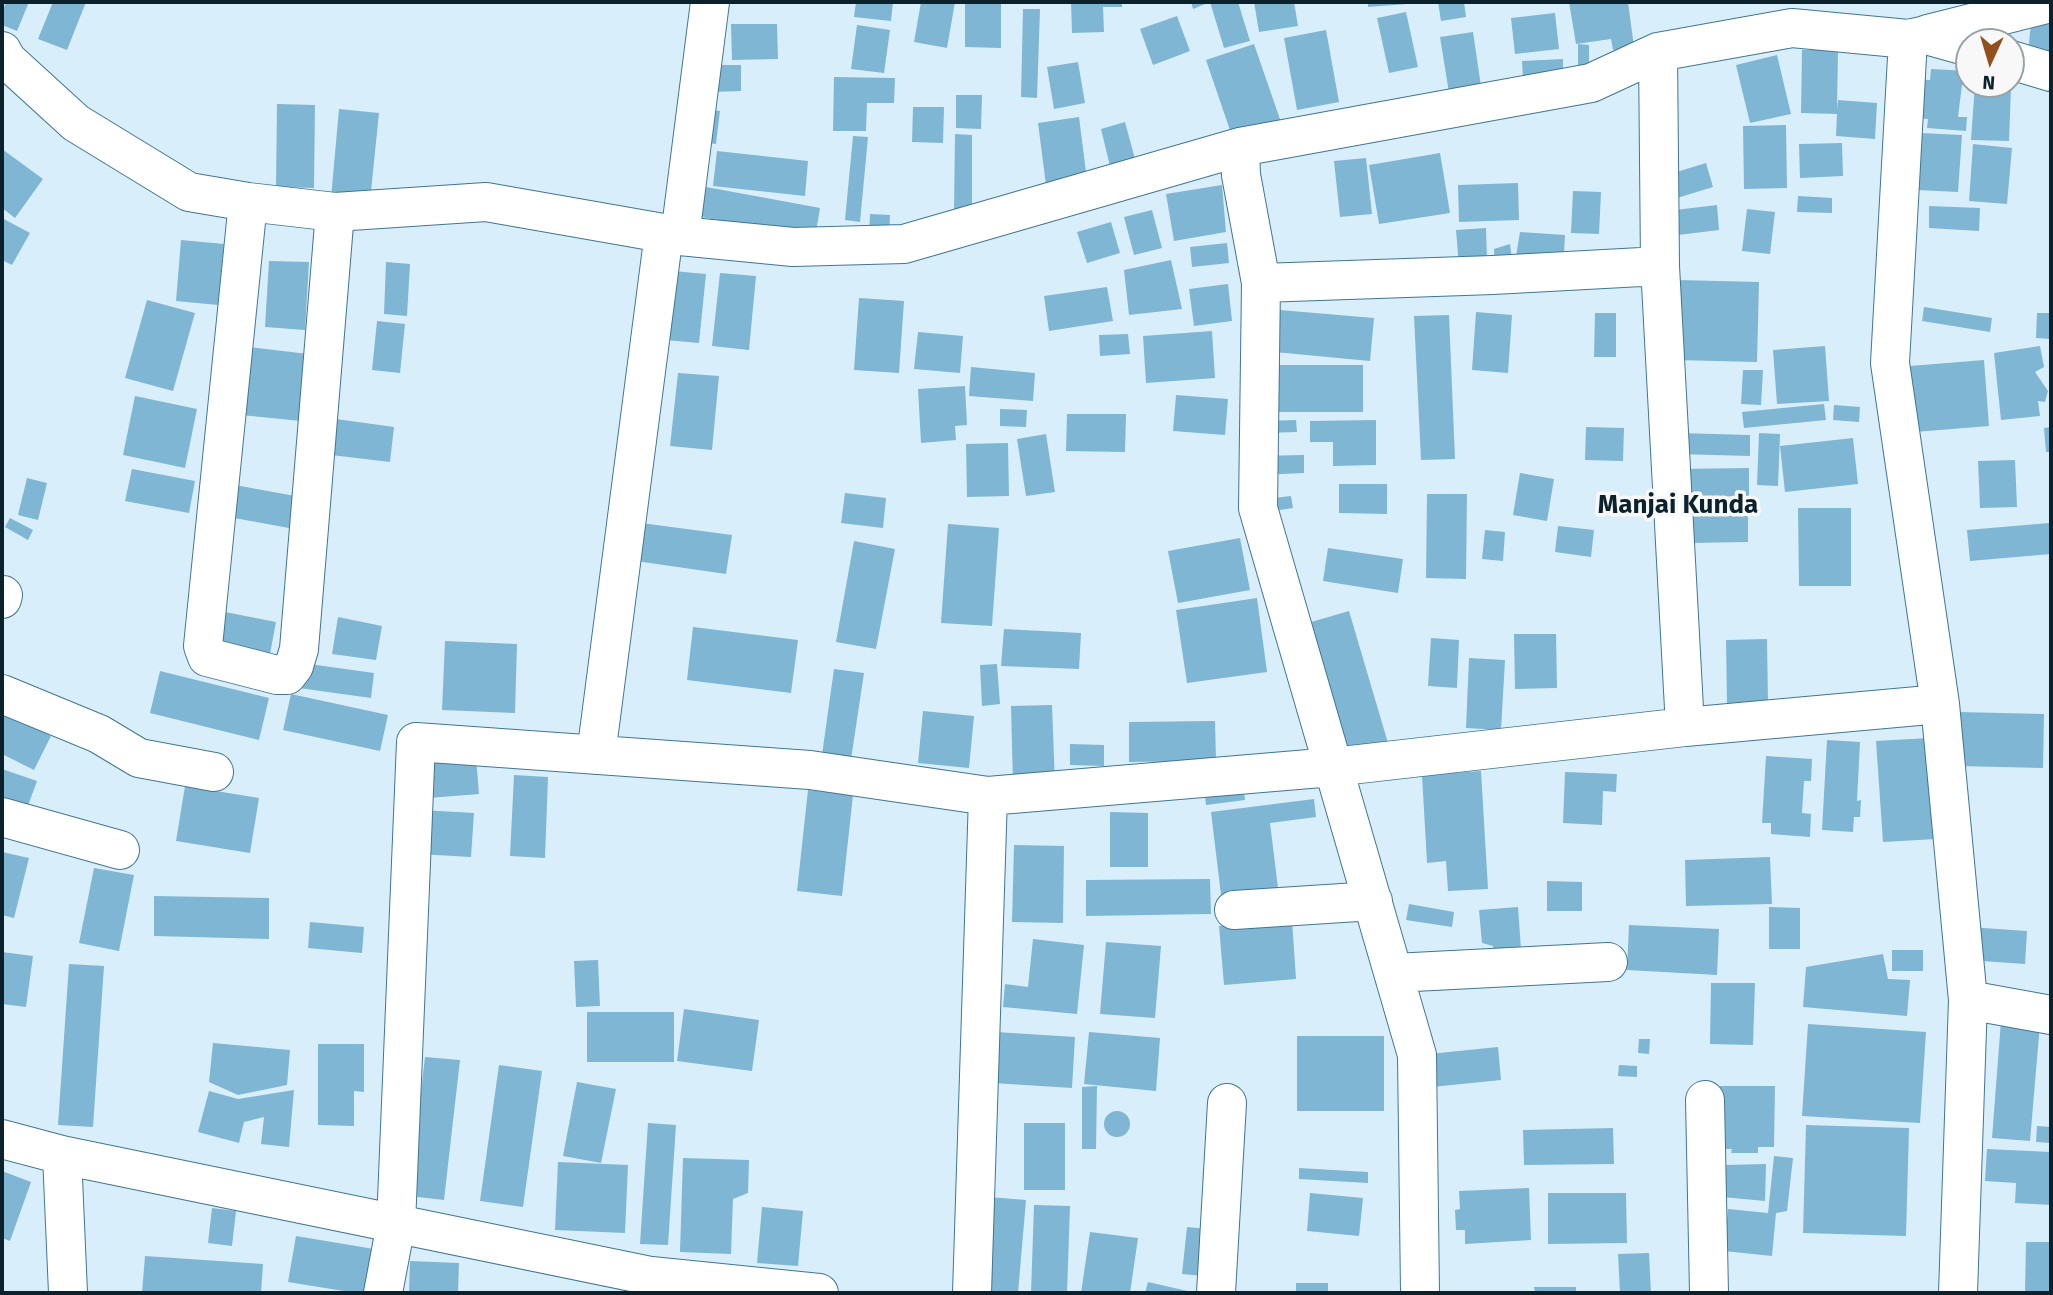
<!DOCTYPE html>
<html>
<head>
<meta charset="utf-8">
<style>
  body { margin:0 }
  #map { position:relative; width:2053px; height:1295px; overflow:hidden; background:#d9eefb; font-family:"Fira Sans",sans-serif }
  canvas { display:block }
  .frame { position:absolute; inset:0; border:4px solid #0b222d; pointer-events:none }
  .north { position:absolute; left:1955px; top:28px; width:70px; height:70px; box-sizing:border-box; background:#f8f8f8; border:2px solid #99a2a7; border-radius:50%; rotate:184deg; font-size:19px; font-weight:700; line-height:28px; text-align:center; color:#0b222d }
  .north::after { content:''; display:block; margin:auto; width:24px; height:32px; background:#93501f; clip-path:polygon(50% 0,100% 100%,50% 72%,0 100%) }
</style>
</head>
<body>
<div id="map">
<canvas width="2053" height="1295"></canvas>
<div class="frame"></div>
<div class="north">N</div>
</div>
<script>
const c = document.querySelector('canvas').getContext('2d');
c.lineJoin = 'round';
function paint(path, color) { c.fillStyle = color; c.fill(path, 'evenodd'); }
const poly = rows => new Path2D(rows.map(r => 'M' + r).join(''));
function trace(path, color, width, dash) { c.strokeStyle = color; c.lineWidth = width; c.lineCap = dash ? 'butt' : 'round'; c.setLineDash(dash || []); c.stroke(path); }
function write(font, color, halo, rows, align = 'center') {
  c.font = font + ' "Fira Sans",sans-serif'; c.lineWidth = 7; c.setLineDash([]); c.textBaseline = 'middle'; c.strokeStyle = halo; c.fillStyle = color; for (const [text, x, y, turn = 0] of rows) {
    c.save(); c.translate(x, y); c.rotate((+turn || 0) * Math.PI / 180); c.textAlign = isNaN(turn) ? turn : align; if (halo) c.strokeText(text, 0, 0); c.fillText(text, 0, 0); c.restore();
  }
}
paint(poly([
  [6,2,29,2,17,31,2,25,2,13],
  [53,2,86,2,67,50,38,39],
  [856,2,893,2,891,21,854,17],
  [921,2,955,2,947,48,914,42],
  [965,2,1001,2,1001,48,965,47],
  [1071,2,1122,2,1122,7,1103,7,1104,32,1072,33],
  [1191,2,1238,2,1250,41,1224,48,1210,2,1193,9],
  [1254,2,1294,2,1298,26,1259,32],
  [1368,2,1406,2,1407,4,1368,7],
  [1438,2,1464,2,1466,17,1441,21],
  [1569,2,1628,2,1634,47,1613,50,1611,39,1576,44],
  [1023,9,1040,9,1037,98,1021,97],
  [1406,12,1418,67,1389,73,1377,18],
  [2032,12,2051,14,2051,56,2028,54],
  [1555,13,1559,49,1515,54,1511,18],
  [1177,16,1190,51,1153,65,1140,29],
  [731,24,777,24,778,59,732,60],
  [857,25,890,30,884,73,851,69],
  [1326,30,1339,102,1297,110,1284,38],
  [1473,32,1483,100,1451,105,1440,37],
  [1254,44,1282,125,1234,142,1206,60],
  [1578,44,1589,45,1589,71,1578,71],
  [1802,50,1838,50,1837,110,1838,100,1877,103,1875,139,1836,136,1837,114,1801,113],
  [1777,55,1791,114,1750,123,1736,65],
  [1563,59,1563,77,1523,79,1522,61],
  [1078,62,1085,103,1054,109,1047,67],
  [712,65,741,65,741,91,712,92],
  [1931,69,1969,71,1969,85,1962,85,1958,117,1967,117,1966,131,1927,128,1928,119,1911,118,1914,79,1930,80],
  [834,77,895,78,894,103,867,103,866,131,833,131],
  [1975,84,2011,88,2009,141,1971,140],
  [956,95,982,95,981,129,956,128],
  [277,104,315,105,314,188,276,187],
  [913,107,944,107,943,143,912,142],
  [339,109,379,113,370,201,331,198],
  [705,109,720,111,716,144,701,142],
  [1079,117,1087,180,1046,185,1038,123],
  [1125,122,1135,159,1110,166,1101,129],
  [1786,125,1787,188,1744,189,1743,126],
  [1920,133,1962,135,1958,192,1917,190],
  [955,134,972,135,972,211,954,211],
  [853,136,868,137,860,222,845,220],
  [1842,143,1843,176,1800,178,1799,144],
  [1973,144,2012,148,2007,204,1969,201],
  [2,149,43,179,15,218,2,208],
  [717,151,808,161,805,196,713,186],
  [1440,153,1450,213,1379,224,1369,165],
  [1366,158,1372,214,1340,217,1334,161],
  [1706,163,1713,187,1677,198,1670,174],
  [1518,183,1519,220,1459,222,1458,185],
  [1222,185,1226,232,1174,241,1166,194],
  [701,186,820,208,815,238,696,216],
  [1573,191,1601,192,1599,234,1571,233],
  [1798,196,1832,198,1832,213,1797,212],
  [1717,205,1719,230,1678,235,1675,210],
  [1929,206,1980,208,1979,231,1929,228],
  [1747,209,1775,212,1770,254,1742,251],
  [1152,210,1162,248,1134,255,1124,217],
  [870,214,890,215,889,238,869,238],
  [2,218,30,233,12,265,2,260],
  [1111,222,1120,253,1087,263,1077,232],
  [1486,228,1487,260,1459,266,1456,230],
  [1520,232,1565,235,1563,270,1515,262],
  [181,240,224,244,218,305,176,301],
  [1227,243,1229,263,1192,267,1190,247],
  [1510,244,1513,267,1495,268,1494,249],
  [1171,260,1182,309,1129,315,1124,270],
  [269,261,309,262,305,330,265,327],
  [386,262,410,264,407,316,384,314],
  [673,271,706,274,699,343,666,340],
  [720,273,756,276,749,350,712,346],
  [1677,280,1759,282,1757,362,1675,360],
  [1228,284,1232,321,1194,326,1189,289],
  [1107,287,1113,321,1049,331,1044,296],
  [859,298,904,301,899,373,854,370],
  [147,300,195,313,173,391,125,378],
  [1924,307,1992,318,1990,332,1922,321],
  [1268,309,1374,318,1370,361,1264,351],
  [1476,312,1512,315,1508,373,1472,370],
  [1595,313,1616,313,1616,357,1594,357],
  [2037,313,2051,313,2051,339,2036,338],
  [1449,315,1455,459,1421,460,1414,316],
  [377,321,405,324,400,373,372,370],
  [1212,331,1215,378,1146,383,1143,336],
  [918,332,963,336,960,373,914,369],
  [1128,334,1130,354,1100,356,1099,335],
  [1825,346,1829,401,1777,404,1773,350],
  [2040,346,2044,367,2035,372,2048,391,2045,402,2038,401,2040,416,2001,420,1994,353],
  [249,347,308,354,301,421,241,415],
  [1984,360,1989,426,1915,432,1910,366],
  [1265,365,1363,365,1363,412,1266,412],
  [971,367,1035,373,1033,401,969,396],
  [1743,370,1763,370,1761,405,1741,404],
  [678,373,719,376,712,450,670,446],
  [965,386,967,425,955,426,956,440,921,443,918,389],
  [1176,395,1228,399,1225,435,1173,431],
  [135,396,197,409,185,468,123,455],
  [1824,404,1826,420,1744,428,1742,412],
  [1834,405,1860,407,1859,422,1833,420],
  [1000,409,1027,410,1026,427,1000,426],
  [1067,414,1126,414,1125,452,1066,451],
  [336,419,394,427,390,462,331,455],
  [1296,420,1297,432,1265,433,1265,421],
  [1376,420,1376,465,1333,466,1333,442,1310,442,1310,421],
  [1586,427,1624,428,1623,461,1585,460],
  [2051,427,2051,452,2046,452,2044,428],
  [1678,433,1750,435,1750,456,1677,454],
  [1759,433,1780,434,1778,486,1757,485],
  [1046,434,1055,492,1026,496,1017,439],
  [1853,438,1858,484,1785,492,1780,446],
  [1008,443,1009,496,967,497,966,444],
  [1304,455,1304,473,1260,475,1259,456],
  [2015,460,2017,507,1980,508,1978,461],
  [1749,468,1749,496,1679,497,1679,469],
  [132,469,195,481,189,513,125,501],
  [1520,473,1554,479,1547,521,1513,515],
  [27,478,47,483,38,520,18,515],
  [1339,484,1387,484,1387,514,1339,513],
  [235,485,295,496,289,528,229,517],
  [845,493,886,498,883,528,841,523],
  [1427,494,1467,494,1466,579,1426,578],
  [1291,496,1293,508,1266,512,1265,499],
  [1748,506,1748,542,1688,543,1687,507],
  [1798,508,1851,508,1851,586,1799,586],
  [10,518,33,530,28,540,5,527],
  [641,523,732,535,726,574,636,561],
  [2049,523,2051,554,1970,561,1967,530],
  [948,524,999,528,992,626,941,623],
  [1558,526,1594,530,1591,557,1555,552],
  [1485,530,1505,532,1503,561,1482,559],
  [1240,538,1250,590,1178,603,1168,551],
  [854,541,895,549,876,649,836,642],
  [1328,548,1403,559,1398,593,1323,581],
  [1257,598,1267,672,1187,683,1176,610],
  [215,610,276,622,269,659,208,647],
  [1349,611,1388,743,1333,759,1294,627],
  [338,617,382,626,376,660,332,654],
  [693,627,798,640,791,693,687,680],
  [1004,629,1081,633,1079,669,1001,666],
  [1514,634,1556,634,1557,688,1515,689],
  [1431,638,1459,640,1457,688,1428,686],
  [1767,639,1768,703,1727,705,1726,640],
  [445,641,517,644,515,713,442,710],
  [1469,658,1505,660,1501,730,1466,728],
  [302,663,374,673,371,698,299,688],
  [997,664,1000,704,982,706,980,665],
  [834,669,864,673,850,766,821,762],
  [160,671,269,698,259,740,150,713],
  [291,694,388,715,380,751,283,730],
  [1052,705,1055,784,1013,785,1011,706],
  [923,711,974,716,969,768,918,763],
  [2,712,51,736,34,770,2,754],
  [1958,712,2044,714,2043,768,1957,766],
  [1215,721,1216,761,1129,762,1129,722],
  [1929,738,1936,839,1883,842,1876,741],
  [1827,740,1860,742,1857,801,1861,800,1860,817,1854,817,1853,832,1822,830],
  [1070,744,1104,745,1104,766,1070,765],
  [1766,756,1812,759,1811,781,1804,781,1802,813,1811,814,1810,837,1771,834,1771,823,1762,823],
  [476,757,479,794,429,798,426,761],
  [2,769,37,781,22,822,2,815],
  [1481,771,1488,889,1448,891,1446,861,1427,863,1422,775],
  [1565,772,1617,774,1616,792,1603,791,1602,825,1563,823],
  [514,775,548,777,545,858,510,856],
  [1243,784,1245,800,1206,805,1204,788],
  [185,786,259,798,250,853,176,841],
  [808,790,853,795,842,896,797,891],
  [1314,799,1316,817,1270,823,1278,888,1221,895,1211,812],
  [421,810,474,813,471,857,418,854],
  [1110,812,1148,813,1148,867,1110,867],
  [1014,845,1064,846,1063,923,1012,922],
  [2,852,29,858,14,918,2,915],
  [1770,857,1772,904,1686,906,1685,860],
  [94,868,134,875,119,951,79,943],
  [1210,879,1211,914,1086,916,1086,880],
  [1547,881,1582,882,1582,911,1547,911],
  [154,896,269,898,269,939,154,936],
  [1409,904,1454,912,1452,927,1406,920],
  [1518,907,1521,949,1495,960,1493,946,1482,943,1479,910],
  [1769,907,1800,908,1800,949,1769,949],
  [1292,920,1296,979,1224,985,1219,926],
  [310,922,364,927,362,953,308,948],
  [1629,925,1719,929,1717,975,1627,970],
  [1969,927,2027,931,2025,964,1967,960],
  [1033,939,1084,945,1077,1014,1003,1007,1005,984,1028,987],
  [1106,942,1161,946,1155,1018,1100,1014],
  [1892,950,1923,950,1923,971,1892,971],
  [2,952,33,956,26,1007,2,1004],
  [1883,954,1888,979,1910,980,1907,1016,1803,1007,1806,967],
  [598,960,600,1006,576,1007,574,961],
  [69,964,104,966,93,1127,58,1125],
  [1711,983,1755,983,1753,1045,1710,1044],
  [684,1009,759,1020,752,1071,677,1061],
  [587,1012,674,1012,674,1062,587,1062],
  [2001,1021,2040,1024,2030,1141,1992,1138],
  [1808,1024,1926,1032,1920,1123,1802,1116],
  [996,1032,1075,1037,1072,1088,993,1083],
  [1089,1032,1160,1038,1156,1091,1084,1084],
  [1297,1036,1384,1036,1384,1111,1297,1111],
  [1639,1039,1650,1039,1649,1054,1638,1053],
  [213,1043,290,1050,287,1085,238,1095,209,1082],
  [318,1044,364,1044,364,1092,354,1091,354,1126,318,1125],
  [1498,1047,1501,1080,1432,1087,1429,1054],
  [425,1057,460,1060,444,1200,409,1196],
  [499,1065,542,1071,523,1207,480,1201],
  [1619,1065,1637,1066,1637,1077,1618,1076],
  [577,1082,616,1089,601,1163,563,1156],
  [1097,1086,1096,1149,1082,1149,1082,1087],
  [1720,1086,1775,1086,1774,1147,1758,1147,1758,1153,1731,1153,1732,1149,1719,1149],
  [294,1090,289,1147,261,1144,264,1117,244,1122,239,1143,198,1132,209,1091,238,1099],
  '1104 1124a13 13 0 1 1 26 0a13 13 0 1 1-26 0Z',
  [648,1123,676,1125,668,1245,640,1244],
  [1024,1123,1065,1123,1065,1190,1024,1190],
  [1806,1125,1909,1128,1906,1236,1803,1233],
  [2037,1126,2051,1127,2051,1143,2036,1142],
  [1613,1128,1614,1164,1524,1165,1523,1130],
  [1987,1149,2051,1152,2051,1205,2015,1203,2016,1183,1985,1181],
  [1774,1156,1793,1158,1787,1211,1776,1213,1772,1256,1724,1251,1728,1209,1768,1213],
  [683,1158,749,1160,748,1193,733,1199,731,1254,680,1252],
  [558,1162,628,1165,625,1233,555,1230],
  [1766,1164,1765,1201,1722,1197,1725,1165],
  [1299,1168,1368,1172,1368,1183,1299,1179],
  [2,1171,31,1182,10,1241,2,1238],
  [1529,1188,1531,1240,1465,1244,1465,1230,1456,1230,1455,1210,1460,1209,1459,1191],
  [1310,1193,1363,1198,1359,1236,1307,1231],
  [1548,1193,1626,1193,1627,1243,1548,1244],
  [989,1197,1026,1200,1018,1293,981,1293],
  [1034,1205,1070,1206,1067,1293,1031,1293],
  [762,1207,803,1211,798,1266,757,1263],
  [212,1208,236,1211,232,1246,208,1243],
  [1187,1227,1207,1229,1203,1276,1182,1274],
  [1090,1232,1138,1238,1130,1293,1081,1293],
  [296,1236,380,1250,372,1293,356,1293,288,1282],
  [2026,1242,2051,1242,2051,1293,2025,1293],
  [1649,1253,1651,1293,1620,1293,1618,1254],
  [145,1256,263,1264,261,1293,142,1293],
  [410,1261,459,1263,458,1293,409,1293],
  [1148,1282,1192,1292,1192,1293,1145,1293],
  [1296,1283,1328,1283,1328,1293,1296,1293],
  [1534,1287,1576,1287,1576,1293,1535,1293]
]), '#7fb6d4');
const minor = poly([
  [1928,34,2051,3],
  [1908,39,1890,363,1940,704,1968,1000,1958,1293],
  [2,51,7,60,76,123,189,192,248,202,335,212,486,202,680,236,793,247,904,244,1240,147,1591,83,1658,52,1792,28,1908,39,1926,35,1969,47],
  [2011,60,2051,72],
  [1240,147,1241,175,1261,283,1258,508,1417,1055,1420,1293],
  [248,202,203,646,207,657,277,675,287,675,294,666,299,649,335,212],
  [680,236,710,2],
  [1660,266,1685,727],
  [1261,283,1493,275,1660,266,1658,52],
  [2,599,3,595],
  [2,694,99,734,139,758,214,772],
  [596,755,664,233],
  [2,817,120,850],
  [1234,910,1373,901],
  [1394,973,1608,962],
  [1968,1000,2051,1015],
  [1705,1100,1709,1293],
  [2,1139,62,1155,651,1276,819,1293],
  [62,1155,68,1293],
  [383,1293,396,1224,416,742,810,770,988,796,1333,767,1685,727,1940,704],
  [972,1293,988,796],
  [1216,1293,1227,1103]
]);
trace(minor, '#407693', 40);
trace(minor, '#fff', 38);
write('bold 26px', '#0b222d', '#f8f8f8', [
  ["Manjai Kunda",1678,506]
]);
</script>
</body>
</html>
